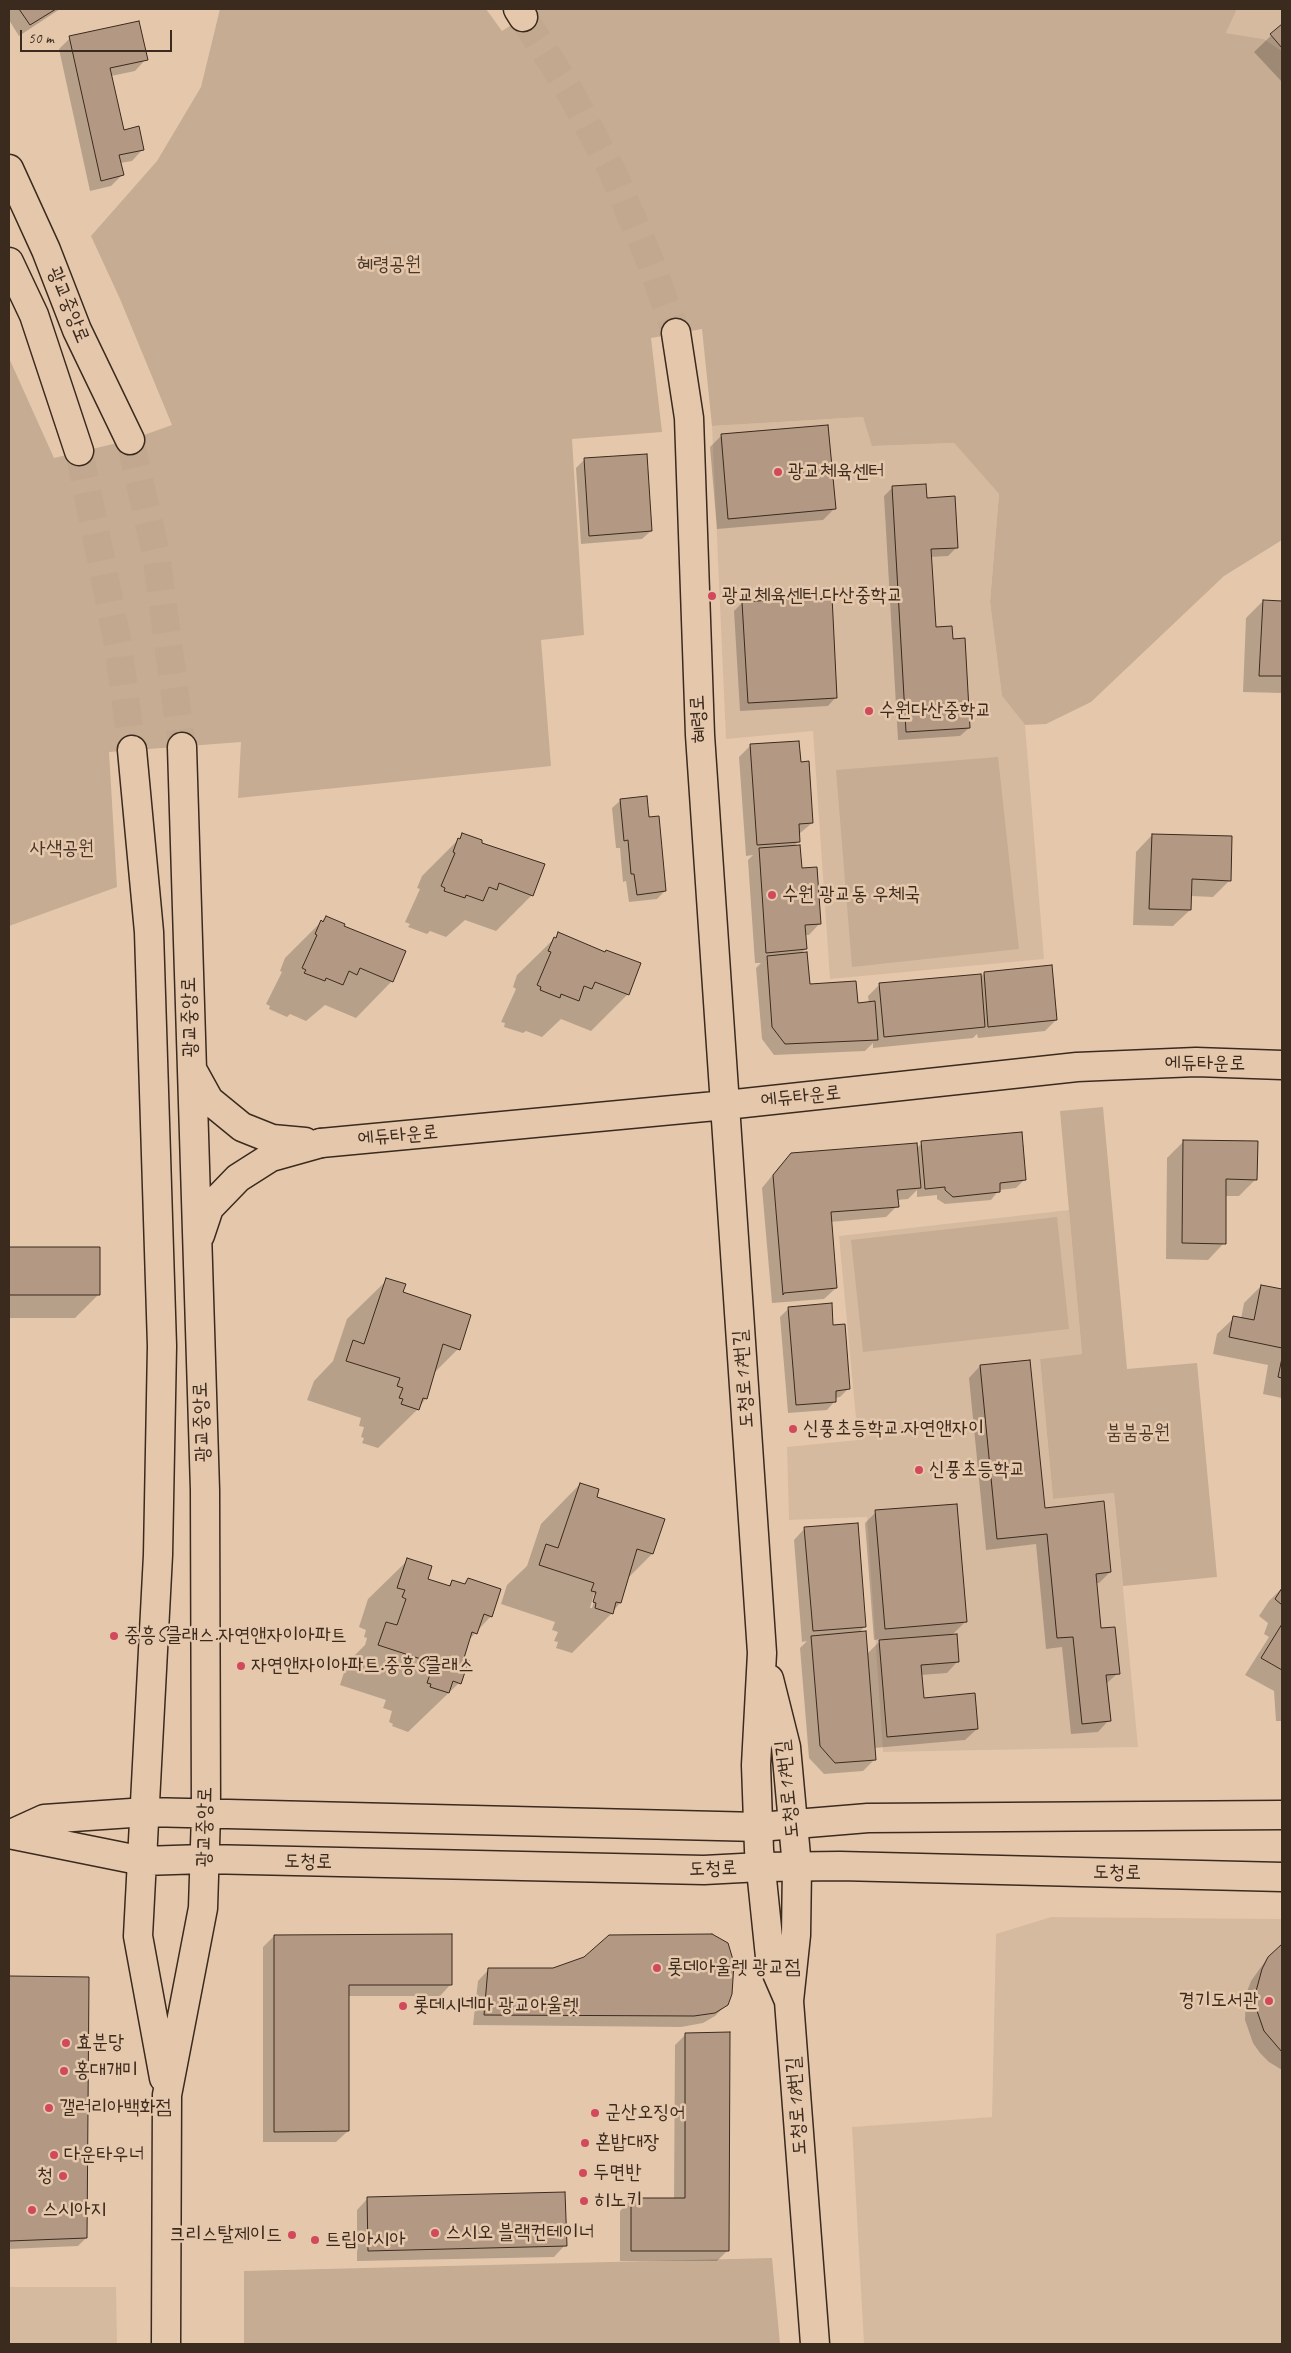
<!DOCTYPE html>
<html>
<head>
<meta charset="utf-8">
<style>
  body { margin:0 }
  #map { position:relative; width:1291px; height:2353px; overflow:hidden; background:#e5c8ac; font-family:Caveat,sans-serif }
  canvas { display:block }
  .frame { position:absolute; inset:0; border:10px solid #3b2a1e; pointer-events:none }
  .scale { position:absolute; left:20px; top:30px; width:152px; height:22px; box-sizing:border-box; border:2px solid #3b2a1e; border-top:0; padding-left:6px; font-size:15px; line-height:18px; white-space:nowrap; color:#3b2a1e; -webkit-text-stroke:4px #e5c8ac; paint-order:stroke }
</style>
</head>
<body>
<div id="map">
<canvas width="1291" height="2353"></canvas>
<div class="frame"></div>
<div class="scale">50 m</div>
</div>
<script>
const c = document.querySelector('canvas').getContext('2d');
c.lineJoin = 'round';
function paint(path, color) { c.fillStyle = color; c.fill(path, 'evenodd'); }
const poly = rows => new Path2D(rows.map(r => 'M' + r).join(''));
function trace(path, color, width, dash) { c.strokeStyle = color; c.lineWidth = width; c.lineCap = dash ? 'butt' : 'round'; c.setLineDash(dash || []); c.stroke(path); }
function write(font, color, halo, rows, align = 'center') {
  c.font = font + ' Caveat,"Poor Story",sans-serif'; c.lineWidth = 5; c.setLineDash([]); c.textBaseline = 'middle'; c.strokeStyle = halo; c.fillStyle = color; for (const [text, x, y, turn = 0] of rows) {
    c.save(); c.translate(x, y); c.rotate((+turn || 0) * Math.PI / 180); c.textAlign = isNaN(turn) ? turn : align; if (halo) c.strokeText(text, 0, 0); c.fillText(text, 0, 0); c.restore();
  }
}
paint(poly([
  [1237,9,1282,9,1282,51,1264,39,1226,33],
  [863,417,873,446,954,443,999,494,990,602,1002,696,1025,725,1044,959,830,979,813,731,726,739,712,426],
  [1069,1210,1082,1354,1040,1359,1053,1499,1114,1493,1138,1747,883,1752,867,1517,789,1520,787,1447,858,1440,839,1236],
  [1051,1917,1282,1919,1282,2344,864,2344,852,2127,992,2117,996,1934],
  [9,2287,116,2287,117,2344,9,2344]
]), '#d6baa0');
paint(poly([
  [220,9,486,9,502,31,536,9,1237,9,1226,33,1264,39,1282,51,1282,540,1224,576,1091,702,1046,724,1025,725,1002,696,990,602,999,494,954,443,872,446,863,417,712,426,702,329,651,338,662,432,572,439,584,635,541,640,551,766,238,798,241,742,109,752,117,887,9,926,9,358,54,458,130,440,172,425,120,299,91,236,157,161,201,87],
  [998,757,1019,949,852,967,836,770],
  [1103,1107,1127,1369,1197,1363,1217,1577,1123,1586,1114,1493,1053,1499,1040,1359,1082,1354,1060,1111],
  [1057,1217,1069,1329,863,1352,851,1240],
  [772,2258,780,2344,244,2344,244,2271]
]), '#c6ac92');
paint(poly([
  [9,9,60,9,19,36,9,20],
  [1282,25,1282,82,1254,52],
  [70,38,146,59,135,71,111,76,123,131,143,149,132,161,120,163,122,175,111,186,90,191,59,49],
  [721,436,834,509,823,520,717,529,710,447],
  [584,460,651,531,642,539,581,544,576,468],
  [893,487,926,499,957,547,948,556,930,557,934,628,952,640,969,728,960,736,898,740,884,496],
  [1263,601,1282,602,1282,693,1243,692,1246,618],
  [742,603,836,697,828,706,740,711,734,611],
  [750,746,800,763,812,823,799,834,799,841,794,846,820,923,809,935,805,935,806,949,800,954,809,986,857,1004,869,1003,868,996,880,984,980,978,984,973,1056,1020,1045,1031,978,1038,977,1034,973,1038,873,1048,873,1043,865,1051,774,1055,762,1039,756,968,761,963,755,963,748,860,753,855,746,856,739,757],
  [621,800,648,819,665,891,657,899,629,902,626,881,623,882,620,848,616,848,612,808],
  [463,835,480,843,532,895,496,931,465,920,446,937,430,931,427,934,408,927,410,924,405,922,420,889,417,888,422,876],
  [1152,835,1230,880,1213,897,1191,896,1190,910,1173,926,1133,925,1136,852],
  [326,917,392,981,356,1018,325,1005,306,1021,290,1014,287,1017,269,1009,270,1006,266,1004,282,972,280,971,285,958],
  [559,934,628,994,591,1031,561,1019,542,1037,526,1031,523,1033,504,1027,505,1023,501,1022,516,989,513,987,517,975],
  [1184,1141,1256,1179,1239,1196,1225,1196,1224,1243,1208,1260,1166,1259,1167,1158],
  [922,1143,1024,1180,1016,1188,999,1190,991,1200,945,1204,937,1199,937,1195,917,1197,917,1190,908,1199,897,1200,897,1206,886,1217,830,1222,836,1288,824,1299,772,1303,762,1188,780,1166,792,1154,917,1148],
  [9,1248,99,1248,99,1294,75,1318,9,1318],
  [387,1280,458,1349,433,1374,426,1398,418,1409,378,1448,362,1443,364,1438,361,1437,364,1427,359,1426,361,1418,307,1400,314,1381,333,1361,347,1319],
  [1261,1286,1282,1290,1282,1398,1263,1394,1268,1365,1213,1354,1217,1334,1234,1318,1241,1319,1244,1303],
  [789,1308,832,1326,848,1389,840,1397,835,1398,835,1401,827,1410,788,1413,780,1317],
  [980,1366,1044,1509,1110,1572,1099,1583,1095,1583,1100,1630,1118,1673,1106,1684,1109,1720,1098,1732,1071,1734,1062,1647,1046,1649,1036,1544,986,1550,969,1378],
  [580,1484,652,1554,627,1579,620,1603,611,1614,572,1653,556,1648,558,1642,554,1641,558,1632,552,1630,555,1622,501,1604,507,1585,527,1566,541,1524],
  [594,1594,596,1594,592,1608,590,1608],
  [876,1512,965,1622,952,1635,958,1661,947,1673,921,1675,923,1699,977,1729,965,1740,874,1748,875,1759,863,1771,824,1774,809,1758,800,1648,807,1641,802,1642,794,1540,805,1528,865,1626,859,1633,866,1655,882,1639,874,1640,865,1523],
  [408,1560,426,1580,447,1587,453,1581,463,1585,468,1579,491,1616,468,1641,462,1659,459,1683,408,1732,392,1726,393,1724,389,1722,392,1711,383,1708,386,1700,340,1685,347,1663,365,1645,367,1638,364,1637,366,1630,359,1627,368,1599],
  [1282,1588,1282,1721,1276,1721,1274,1691,1245,1675,1269,1637,1264,1634,1268,1623,1259,1616,1269,1601],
  [274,1936,451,1984,440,1996,348,1996,348,2131,336,2142,263,2142,263,1947],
  [1282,1945,1282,2070,1269,2062,1260,2053,1253,2043,1245,2020,1246,1994,1251,1981,1266,1960],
  [489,1969,553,1970,727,2004,715,2016,703,2023,681,2027,473,2025,478,1981],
  [9,1977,88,1978,86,2238,78,2246,9,2249],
  [686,2034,728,2250,717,2261,620,2261,620,2211,631,2200,674,2199,675,2045],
  [368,2198,565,2245,554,2257,357,2261,357,2210]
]), '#0003');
const building = poly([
  [19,9,56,9,30,25,19,9],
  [139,21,148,60,110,68,124,130,139,126,144,150,119,155,124,175,101,181,69,36,139,21],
  [1282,24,1282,48,1270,34,1282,24],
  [828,425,836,509,728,519,721,434,828,425],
  [647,454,652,531,589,536,584,458,647,454],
  [926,484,927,498,955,496,958,548,931,549,936,627,952,626,953,639,965,638,970,728,906,732,892,486,926,484],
  [832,596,837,698,748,703,742,602,832,596],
  [1263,600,1282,601,1282,676,1259,676,1263,600],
  [799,741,801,762,809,761,813,823,799,824,800,842,757,845,750,744,799,741],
  [647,796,649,817,659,816,666,891,637,895,634,874,631,874,628,840,624,841,620,799,647,796],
  [462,833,482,840,482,843,545,864,533,896,499,883,497,890,489,887,483,901,466,895,465,898,444,891,445,888,441,886,455,853,453,852,458,838,460,839,462,833],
  [1152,834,1232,836,1231,881,1192,879,1191,910,1149,909,1152,834],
  [800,845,802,868,817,867,821,924,805,925,807,949,766,953,759,848,800,845],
  [326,916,345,924,344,926,406,951,393,982,360,968,357,975,349,971,343,985,326,978,325,981,304,973,306,970,302,968,317,935,315,934,321,920,323,922,326,916],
  [558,932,605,952,606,950,641,963,629,995,595,982,592,989,584,986,579,1001,561,994,560,998,540,990,541,987,537,985,551,952,548,951,554,937,556,938,558,932],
  [807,952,810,984,856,981,858,1003,875,1001,878,1040,785,1044,772,1027,767,956,807,952],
  [1052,965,1057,1020,988,1027,984,972,1052,965],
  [981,974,985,1027,884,1037,879,983,981,974],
  [1022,1132,1026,1180,1000,1183,1000,1192,953,1197,945,1190,945,1187,925,1189,921,1141,1022,1132],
  [1183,1140,1258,1141,1257,1180,1226,1179,1226,1244,1182,1243,1183,1140],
  [917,1143,921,1188,897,1190,899,1207,831,1212,837,1288,784,1293,783,1295,773,1175,791,1153,917,1143],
  [9,1247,100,1247,100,1295,9,1295,9,1247],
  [386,1278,406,1284,403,1292,471,1315,460,1350,443,1344,427,1399,423,1398,419,1410,401,1404,403,1399,399,1398,403,1388,397,1386,400,1378,346,1361,353,1340,364,1344,386,1278],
  [1261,1285,1282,1289,1282,1348,1229,1337,1233,1316,1254,1320,1261,1285],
  [832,1303,833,1325,845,1324,850,1389,836,1391,836,1402,796,1405,788,1307,832,1303],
  [1282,1358,1282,1378,1278,1377,1282,1358],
  [1030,1360,1045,1508,1104,1501,1111,1572,1096,1574,1101,1628,1115,1627,1120,1674,1106,1675,1111,1721,1082,1724,1073,1637,1057,1638,1047,1534,997,1539,980,1365,1030,1360],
  [580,1483,599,1489,597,1497,665,1519,653,1554,637,1549,621,1603,616,1602,613,1614,595,1608,596,1603,593,1602,596,1592,591,1591,594,1583,539,1565,546,1544,558,1548,580,1483],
  [957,1504,967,1622,885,1629,875,1510,957,1504],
  [858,1523,866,1627,813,1631,804,1527,858,1523],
  [407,1558,432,1566,428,1579,450,1586,452,1580,465,1584,468,1578,501,1589,492,1617,484,1614,477,1634,472,1632,464,1658,469,1660,461,1684,453,1681,449,1693,430,1687,431,1684,427,1683,431,1671,422,1668,424,1660,378,1645,386,1622,397,1625,406,1599,402,1597,405,1590,397,1588,407,1558],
  [1282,1588,1282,1605,1275,1599,1282,1588],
  [1282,1624,1282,1670,1261,1658,1282,1624],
  [866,1631,876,1760,835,1763,820,1746,811,1636,866,1631],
  [957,1634,959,1662,921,1665,924,1698,975,1693,978,1729,887,1737,879,1640,957,1634],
  [452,1934,452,1985,349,1985,349,2131,274,2132,274,1935,452,1934],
  [712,1934,728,1943,734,1963,732,1994,728,2005,715,2013,694,2016,484,2015,488,1968,553,1968,584,1957,609,1935,712,1934],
  [1282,1944,1282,2052,1264,2031,1256,2008,1255,1995,1262,1969,1268,1957,1282,1944],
  [9,1976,89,1977,87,2238,9,2241,9,1976],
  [730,2032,729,2251,631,2251,631,2198,685,2198,685,2033,730,2032],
  [565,2192,567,2246,368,2251,367,2197,565,2192]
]);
paint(building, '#b39983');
trace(building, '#3b2a1e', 1);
trace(poly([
  [523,17,568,88,613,173,648,256,676,333],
  [130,440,156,554,182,747],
  [79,451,118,644,132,750]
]), '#c3a890', 28, [28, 14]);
const minor = poly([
  [518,9,523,17],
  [676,333,689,418,700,735,762,1653,756,1765,759,1850,770,1957,789,2001],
  [321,1143,726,1105,1077,1067,1196,1062,1282,1065],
  [769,1679,786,1747,797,1867,796,1935,789,2001,815,2344],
  [9,1834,143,1861],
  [11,1834,44,1819,146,1812]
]);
const major = poly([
  [9,169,46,250,77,330,130,440],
  [9,262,34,315,79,451],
  [132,750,149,932,162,1346,158,1555,138,1936,164,2078],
  [193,1071,209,1100,242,1127,272,1139,305,1142],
  [200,1235,209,1208,238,1178,271,1157,321,1143],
  [146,1812,759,1827,868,1818,1282,1815],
  [143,1861,204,1859,704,1870,761,1867,840,1866,1282,1877],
  [166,2344,167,2095,203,1908,206,1814,205,1490,182,747]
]);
trace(minor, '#3b2a1e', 31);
trace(major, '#3b2a1e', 31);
trace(minor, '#e5c8ac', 28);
trace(major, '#e5c8ac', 28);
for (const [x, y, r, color] of [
  [778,472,5,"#d1495b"],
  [712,596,5,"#d1495b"],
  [869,711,5,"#d1495b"],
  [772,895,5,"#d1495b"],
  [793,1429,5,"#d1495b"],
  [919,1470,5,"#d1495b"],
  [114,1636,5,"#d1495b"],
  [241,1666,5,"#d1495b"],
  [657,1968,5,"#d1495b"],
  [1269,2001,5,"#d1495b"],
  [403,2006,5,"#d1495b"],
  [66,2043,5,"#d1495b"],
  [64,2071,5,"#d1495b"],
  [49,2108,5,"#d1495b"],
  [595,2113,5,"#d1495b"],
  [585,2143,5,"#d1495b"],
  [54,2155,5,"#d1495b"],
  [583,2173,5,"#d1495b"],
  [63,2176,5,"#d1495b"],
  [584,2201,5,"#d1495b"],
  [32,2210,5,"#d1495b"],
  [435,2233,5,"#d1495b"],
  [292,2235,5,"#d1495b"],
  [315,2240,5,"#d1495b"]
]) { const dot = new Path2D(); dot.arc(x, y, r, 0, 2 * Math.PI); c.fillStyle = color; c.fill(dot); trace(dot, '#e5c8ac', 2); }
write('20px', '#49372a', '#e5c8ac', [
  ["혜령공원",389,265],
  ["사색공원",62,849],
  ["붐붐공원",1138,1433]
]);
write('20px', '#3b2a1e', '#e5c8ac', [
  ["광교중앙로",68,305,68],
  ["혜령로",699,719,-93],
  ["광교중앙로",190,1017,-91],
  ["에듀타운로",1205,1064],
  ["에듀타운로",801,1097,-6],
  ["에듀타운로",398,1136,-5],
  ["도청로17번길",744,1379,-94],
  ["광교중앙로",202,1422,-92],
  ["도청로17번길",788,1789,-96],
  ["광교중앙로",205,1827,-89],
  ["도청로",308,1862,1],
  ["도청로",713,1869,-2],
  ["도청로",1117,1873,1],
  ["도청로18번길",797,2106,-94]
]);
write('20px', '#3b2a1e', '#e5c8ac', [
  ["광교체육센터",788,472],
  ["광교체육센터.다산중학교",722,596],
  ["수원다산중학교",879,711],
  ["수원 광교동 우체국",782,895],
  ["신풍초등학교.자연앤자이",803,1429],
  ["신풍초등학교",929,1470],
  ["중흥S클래스.자연앤자이아파트",124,1636],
  ["자연앤자이아파트.중흥S클래스",251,1666],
  ["롯데아울렛 광교점",667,1968],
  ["경기도서관",1259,2001,"right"],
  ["롯데시네마 광교아울렛",413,2006],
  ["효분당",76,2043],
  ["홍대개미",74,2071],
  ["갤러리아백화점",59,2108],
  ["군산오징어",605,2113],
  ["혼밥대장",595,2143],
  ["다운타우너",64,2155],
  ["두면반",593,2173],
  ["청",53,2176,"right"],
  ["히노키",594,2201],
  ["스시아지",42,2210],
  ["스시오 블랙컨테이너",445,2233],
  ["크리스탈제이드",282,2235,"right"],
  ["트립아시아",325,2240]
], 'left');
</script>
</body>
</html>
